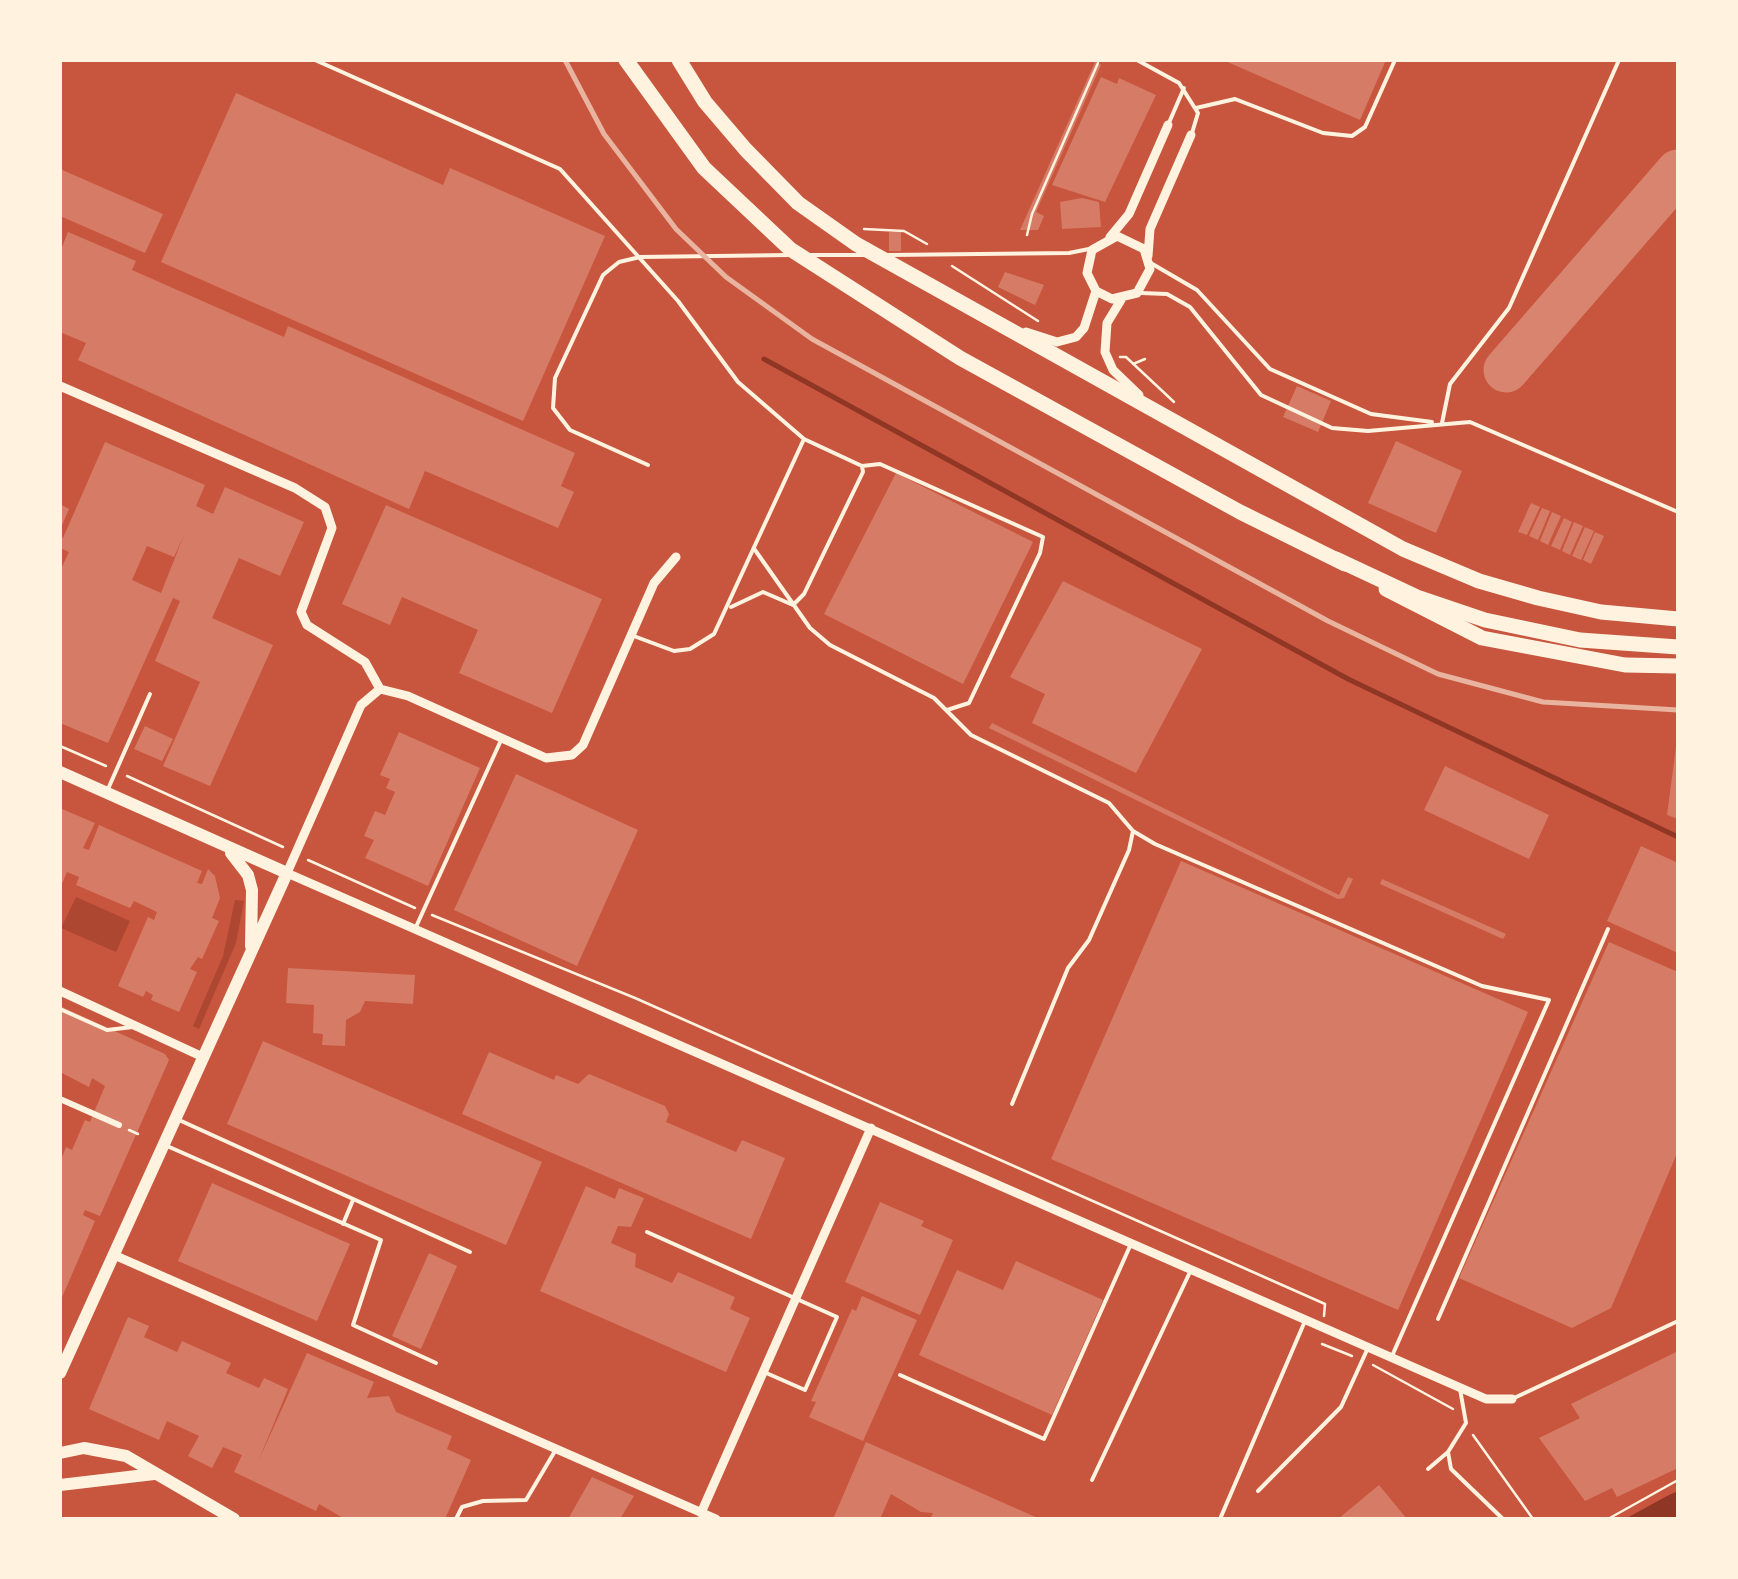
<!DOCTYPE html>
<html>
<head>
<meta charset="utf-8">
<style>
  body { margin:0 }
  #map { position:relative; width:1738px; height:1579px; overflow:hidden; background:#c8553d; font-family:"Nunito Sans",sans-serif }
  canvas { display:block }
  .frame { position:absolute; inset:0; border:62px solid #fff3e0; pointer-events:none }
</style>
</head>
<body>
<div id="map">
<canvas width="1738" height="1579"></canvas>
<div class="frame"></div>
</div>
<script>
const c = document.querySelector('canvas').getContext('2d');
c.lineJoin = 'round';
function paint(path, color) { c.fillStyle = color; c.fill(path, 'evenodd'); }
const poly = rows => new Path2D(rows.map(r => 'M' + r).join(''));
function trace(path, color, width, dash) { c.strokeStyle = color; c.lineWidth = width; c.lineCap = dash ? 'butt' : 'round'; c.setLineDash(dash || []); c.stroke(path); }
paint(poly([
  [76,897,130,921,116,952,61,928],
  [235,900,244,901,236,943,199,1029,193,1026,223,956]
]), '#ae4732');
paint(poly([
  [1678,1491,1678,1519,1625,1519,1667,1496]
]), '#8f3625');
trace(poly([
  [764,359,1348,679,1678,837]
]), '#8f3625', 5);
trace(poly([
  [1506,370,1678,172]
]), '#d8846e', 45);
paint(poly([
  [1223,60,1386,60,1360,120],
  [1095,62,1101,65,1036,212,1044,216,1038,230,1020,230],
  [1101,77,1117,84,1119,78,1156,95,1105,202,1052,185],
  [236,93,443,185,450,168,605,236,523,421,161,262],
  [60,169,163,214,145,253,60,216],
  [1082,198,1099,202,1101,227,1062,229,1060,202],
  [68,232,136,261,132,270,284,337,288,326,575,453,561,486,574,492,558,528,425,471,409,509,78,360,86,343,60,332,60,252],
  [889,232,901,232,901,251,889,251],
  [1005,272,1044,285,1035,305,998,287],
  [1297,386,1331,401,1318,432,1283,417],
  [1396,441,1462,471,1436,533,1368,503],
  [105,442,205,485,196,506,213,514,225,487,304,522,280,576,239,558,212,618,273,645,210,786,163,766,200,682,155,661,180,601,173,598,108,743,60,723,60,571,69,552,60,548,60,536,63,538],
  [184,535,161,593,132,580,147,546,174,557],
  [896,473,1033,542,963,684,824,614],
  [1531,503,1540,507,1527,535,1518,532],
  [60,504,69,509,60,530],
  [386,505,602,599,552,713,459,673,478,630,402,597,390,625,342,604],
  [1542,508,1550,511,1538,540,1529,536],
  [1552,512,1561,516,1548,545,1540,541],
  [1564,518,1572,522,1560,550,1551,546],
  [1574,522,1583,526,1570,555,1562,551],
  [1585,527,1594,531,1581,560,1572,556],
  [1595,532,1604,536,1591,564,1583,560],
  [1063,581,1202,649,1136,773,1032,723,1045,694,1010,677],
  [992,723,1339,895,1348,877,1353,879,1344,898,1338,899,989,728],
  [145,726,173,739,162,761,134,749],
  [399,732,480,768,428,886,365,858,374,840,364,836,375,811,385,815,395,792,386,788,390,779,380,775],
  [1676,747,1678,747,1678,819,1667,815],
  [1445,766,1549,815,1529,859,1424,810],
  [516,774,638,830,577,966,454,910],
  [62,809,95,823,83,848,89,850,99,825,202,871,197,883,202,884,208,869,215,876,220,898,212,918,219,921,202,959,198,957,190,969,197,972,179,1012,151,1000,153,995,146,991,143,997,118,986,148,917,154,920,157,912,134,901,130,908,76,885,79,877,67,872,60,888],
  [1641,846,1678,863,1678,953,1607,921],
  [1181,861,1528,1012,1398,1310,1051,1159],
  [1382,879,1506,934,1503,939,1380,884],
  [1609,942,1678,972,1678,1151,1611,1308,1572,1328,1459,1278],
  [288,968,415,975,413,1004,365,1001,360,1012,346,1020,345,1046,322,1045,323,1034,313,1033,314,1005,286,1003],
  [60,1006,165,1054,169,1060,100,1216,85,1210,83,1215,95,1221,60,1302,60,1162,66,1147,72,1150,85,1120,90,1122,105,1086,92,1078,89,1087,60,1072],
  [263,1041,542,1162,506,1245,227,1124],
  [489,1052,554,1080,556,1075,578,1084,589,1074,665,1106,669,1114,666,1122,736,1152,742,1140,785,1158,751,1239,462,1114],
  [212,1183,350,1244,317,1321,178,1261],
  [586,1186,615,1199,619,1188,644,1198,631,1227,618,1226,611,1243,636,1254,635,1267,672,1283,678,1272,735,1297,730,1309,750,1318,726,1372,540,1291],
  [880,1202,924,1221,921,1226,953,1240,920,1315,845,1282],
  [429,1253,457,1266,421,1349,392,1336],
  [1016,1261,1103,1300,1052,1415,919,1355,957,1270,1003,1290],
  [862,1296,917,1320,863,1441,809,1417,816,1402,811,1401,852,1309,856,1311],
  [128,1317,149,1326,144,1337,177,1352,182,1341,231,1363,226,1373,259,1388,264,1378,288,1389,258,1462,307,1353,374,1382,367,1398,389,1396,396,1412,452,1436,447,1449,471,1460,445,1519,345,1519,319,1504,316,1511,234,1472,242,1455,223,1447,212,1468,188,1456,199,1436,167,1421,159,1440,89,1409],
  [1678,1351,1678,1468,1617,1497,1612,1488,1585,1501,1539,1438,1580,1418,1571,1404],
  [866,1442,1040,1519,930,1519,933,1513,921,1512,891,1494,880,1519,833,1519],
  [592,1477,634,1496,620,1519,568,1519],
  [1379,1485,1407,1519,1338,1519]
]), '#d67c66');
trace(poly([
  [864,229,904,231,927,244],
  [1027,235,1032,214,1098,63],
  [952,266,1038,321],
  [1120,357,1126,357,1174,402],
  [1133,364,1145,359],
  [60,746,106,766],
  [127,776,283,847],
  [308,860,415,908],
  [432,915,635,998,1325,1304,1324,1316],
  [129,1130,138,1134],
  [1322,1344,1352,1356],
  [1373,1365,1453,1409],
  [1473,1435,1533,1519],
  [1608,1519,1678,1480]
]), '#fff3e0', 2.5);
trace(poly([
  [315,60,560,169,678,301,738,382,804,439,714,634,690,649,674,651,631,635],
  [1137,60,1179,83,1198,113,1192,133],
  [1196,108,1235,99,1323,133,1352,136,1365,127,1395,60],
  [1168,125,1184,88],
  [809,255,865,255],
  [889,255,1069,253,1089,249],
  [1149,262,1197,290,1270,369,1371,414,1432,422],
  [1141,293,1167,294,1190,307,1261,395,1332,428,1368,431,1470,422,1678,512],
  [1442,423,1450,384,1509,308,1619,60],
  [648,465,570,430,553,408,555,378,603,275,619,262,640,257,790,255],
  [862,466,880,464,1043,537,1040,553,969,703,947,710],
  [755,550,810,628,830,645,934,698,971,735,1109,803,1133,831,1155,844,1482,986,1549,1000,1392,1356],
  [731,607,763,592,793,605,804,594,863,472,862,466,804,439],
  [108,789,150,694],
  [415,929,502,738],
  [60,1009,107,1030,133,1027],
  [1012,1104,1068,968,1089,940,1129,850,1133,831],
  [179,1120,470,1252],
  [167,1146,381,1240,353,1325,436,1363],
  [343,1224,353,1200],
  [647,1232,837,1317,805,1390,764,1372],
  [1438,1319,1608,929],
  [900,1375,1044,1439,1130,1246],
  [1460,1389,1466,1423,1448,1452,1451,1469,1503,1519],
  [1512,1399,1678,1321],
  [1428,1469,1448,1452],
  [1092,1480,1190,1272],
  [1258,1491,1341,1407,1367,1350],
  [456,1519,462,1507,483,1501,526,1500,555,1451],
  [1220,1519,1305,1321]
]), '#fff3e0', 4);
trace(poly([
  [60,1099,119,1125]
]), '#fff3e0', 6);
trace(poly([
  [1110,237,1129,214,1168,125],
  [1148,256,1150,229,1191,135],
  [1121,300,1107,323,1105,352,1113,370,1139,395],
  [1026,332,1057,342,1076,337,1084,328,1096,291,1087,273,1092,250,1117,236,1144,249,1150,269,1137,293,1112,299,1096,291],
  [60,386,295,488,325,507,332,528,301,612,307,625,365,662,380,689],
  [676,557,654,583,583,745,572,755,546,758,408,696,380,689,361,705,287,873,1486,1399,1512,1399],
  [60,991,203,1057],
  [114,1255,716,1519],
  [701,1513,871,1128]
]), '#fff3e0', 9);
trace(poly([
  [60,772,287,873,60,1373],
  [231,853,248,875,252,890,251,946],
  [60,1453,84,1448,126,1456,234,1519],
  [60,1485,154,1474]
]), '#fff3e0', 12);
trace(poly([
  [626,60,704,168,790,249,960,358,1240,512,1345,564],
  [679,60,705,102,746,150,798,203,856,244,1403,549,1479,581,1538,598,1601,612,1678,619],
  [1386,589,1482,638,1625,665,1678,666]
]), '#fff3e0', 15);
trace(poly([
  [1336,559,1417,597,1485,620,1580,640,1678,647]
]), '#fff3e0', 15);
trace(poly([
  [565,60,604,134,676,229,726,277,812,339,1328,621,1438,674,1543,702,1678,710]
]), '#e9b49f', 5);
</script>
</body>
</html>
